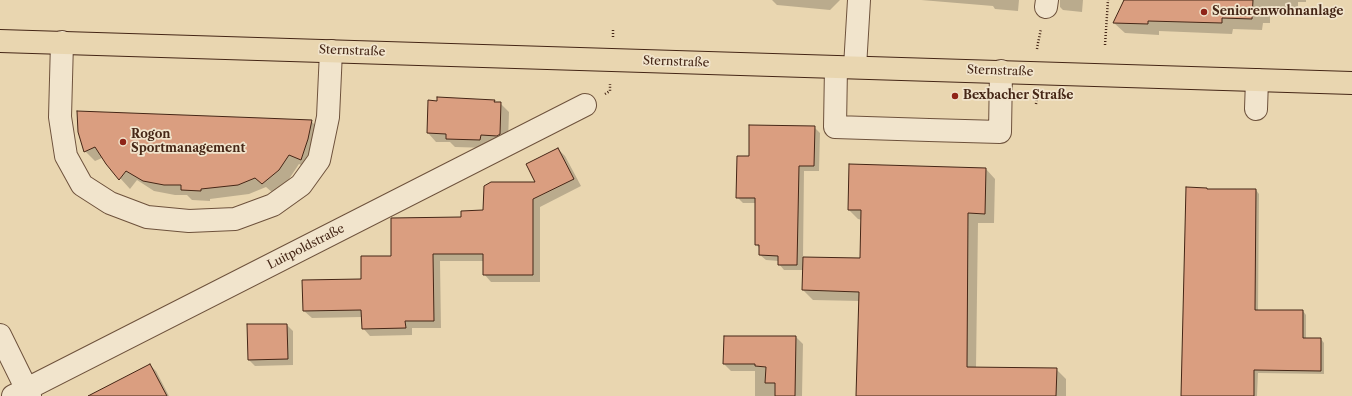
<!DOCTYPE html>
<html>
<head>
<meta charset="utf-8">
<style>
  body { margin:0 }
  canvas { display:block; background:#e9d6b0 }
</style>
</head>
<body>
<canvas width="1352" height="396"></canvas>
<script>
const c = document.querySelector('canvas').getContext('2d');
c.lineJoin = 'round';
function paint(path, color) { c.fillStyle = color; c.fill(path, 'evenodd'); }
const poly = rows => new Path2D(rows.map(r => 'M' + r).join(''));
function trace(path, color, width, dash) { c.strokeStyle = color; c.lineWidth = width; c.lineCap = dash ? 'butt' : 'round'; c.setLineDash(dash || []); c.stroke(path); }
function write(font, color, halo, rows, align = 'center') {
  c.font = font + ' "Libre Caslon Text",serif'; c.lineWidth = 3.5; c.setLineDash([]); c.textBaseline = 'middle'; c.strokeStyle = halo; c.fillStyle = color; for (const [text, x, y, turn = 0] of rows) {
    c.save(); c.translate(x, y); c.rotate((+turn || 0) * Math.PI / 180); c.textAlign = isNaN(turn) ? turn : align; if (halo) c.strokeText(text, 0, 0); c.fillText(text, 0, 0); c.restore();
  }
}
paint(poly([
  [772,0,840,0,830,10,777,5],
  [921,0,1019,0,1018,11,995,9,993,6],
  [1060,0,1083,0,1082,12,1063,10,1060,7],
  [1124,0,1306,0,1306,2,1298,2,1298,8,1270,8,1270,23,1263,23,1262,30,1233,29,1232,34,1159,31,1159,35,1125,33,1114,23],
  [494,101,497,103,500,103,509,112,508,143,488,148,455,147,450,142,436,142,428,133,429,102],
  [311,121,321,131,311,170,299,164,289,179,273,193,266,187,249,194,210,199,210,201,192,200,187,195,175,195,154,191,137,180,130,189,102,158,95,161,85,151,79,132],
  [814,127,820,133,819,171,804,171,803,258,861,259,862,220,858,219,849,210,986,169,995,179,994,223,978,223,976,368,1056,369,1066,379,1066,396,857,396,860,301,813,300,803,290,803,270,784,270,779,264,779,261,766,260,760,255,760,249,756,244,756,203,743,203,737,197,750,157],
  [558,149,565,156,581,186,540,207,540,282,491,282,484,274,484,261,440,261,441,328,412,328,412,335,370,336,363,328,362,317,312,318,304,311,303,281,362,280,392,257,462,218,484,211,537,183],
  [1187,188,1207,189,1208,190,1256,190,1259,194,1258,311,1303,311,1306,315,1306,339,1321,339,1324,343,1324,374,1258,373,1257,396,1182,396],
  [287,325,293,331,293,365,255,366,249,360],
  [796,337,803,344,802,396,755,396,755,371,731,371,724,364],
  [150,365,156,371,169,396,120,396]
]), '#0003');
const building = poly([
  [1124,0,1253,0,1252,19,1222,18,1222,23,1148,21,1148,24,1113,23,1124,0],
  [437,97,495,100,494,102,501,102,500,134,497,136,481,135,480,140,446,139,446,134,427,133,428,100,437,101,437,97],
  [77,111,262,118,312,120,308,139,301,160,289,155,279,170,262,184,255,178,238,185,201,189,201,191,181,190,181,185,164,185,143,181,126,171,119,180,106,164,95,147,84,152,78,132,77,111],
  [749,125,815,126,814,166,799,166,797,265,778,265,778,256,759,255,759,245,755,245,755,198,736,198,737,156,749,156,749,125],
  [558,148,574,179,533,199,533,275,483,275,483,254,433,254,434,321,405,321,406,328,362,329,361,310,303,311,302,280,361,279,361,256,391,256,391,218,461,217,461,211,483,210,484,186,491,182,535,182,526,164,558,148],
  [849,164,986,168,985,214,968,213,967,367,1057,368,1056,396,856,396,859,292,802,290,803,257,860,258,861,210,848,210,849,164],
  [1186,187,1207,188,1207,189,1256,189,1255,310,1303,310,1303,338,1321,338,1321,371,1254,370,1254,396,1181,396,1186,187],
  [247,324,287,324,288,359,248,360,247,324],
  [724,336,796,336,795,396,775,396,775,383,765,383,766,367,755,366,755,364,723,364,724,336],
  [150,364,167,396,88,396,150,364]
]);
paint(building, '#da9e80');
trace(building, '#452616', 1);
const minor = poly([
  [1046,7,1047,0],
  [62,42,60,117,66,156,82,185,110,203,147,217,189,221,235,219,273,205,301,185,319,160,328,117,331,51],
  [836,67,835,127,929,130,1000,132,1001,71],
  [855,67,859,0],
  [1256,109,1257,80],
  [0,335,30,396],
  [13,396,585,105]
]);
const major = poly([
  [0,41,1352,83]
]);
trace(minor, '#6e523c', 24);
trace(major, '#452616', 24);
trace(poly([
  [613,37,613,29],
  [1105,45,1108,0],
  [1037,49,1038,43,1041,29],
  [605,94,610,91,610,84],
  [1036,104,1037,96]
]), '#452616', 2.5, [1, 2]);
trace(minor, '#f1e4cc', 22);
trace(major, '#e9d6b0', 22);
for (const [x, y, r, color] of [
  [1204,12,4,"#8f2418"],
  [955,96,4,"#8f2418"],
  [123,142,4,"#8f2418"]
]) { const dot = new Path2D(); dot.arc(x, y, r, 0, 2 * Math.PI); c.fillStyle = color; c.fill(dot); trace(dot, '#f1e4cc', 1.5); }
write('bold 12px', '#452616', '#f1e4cc', [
  ["Seniorenwohnanlage",1212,12],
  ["Bexbacher Straße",963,96],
  ["Rogon",131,135],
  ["Sportmanagement",131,149]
], 'left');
write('12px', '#452616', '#f1e4cc', [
  ["Sternstraße",352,51,2],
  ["Sternstraße",676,62,2],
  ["Sternstraße",1000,71,2],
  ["Luitpoldstraße",306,247,-27]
]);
</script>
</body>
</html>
